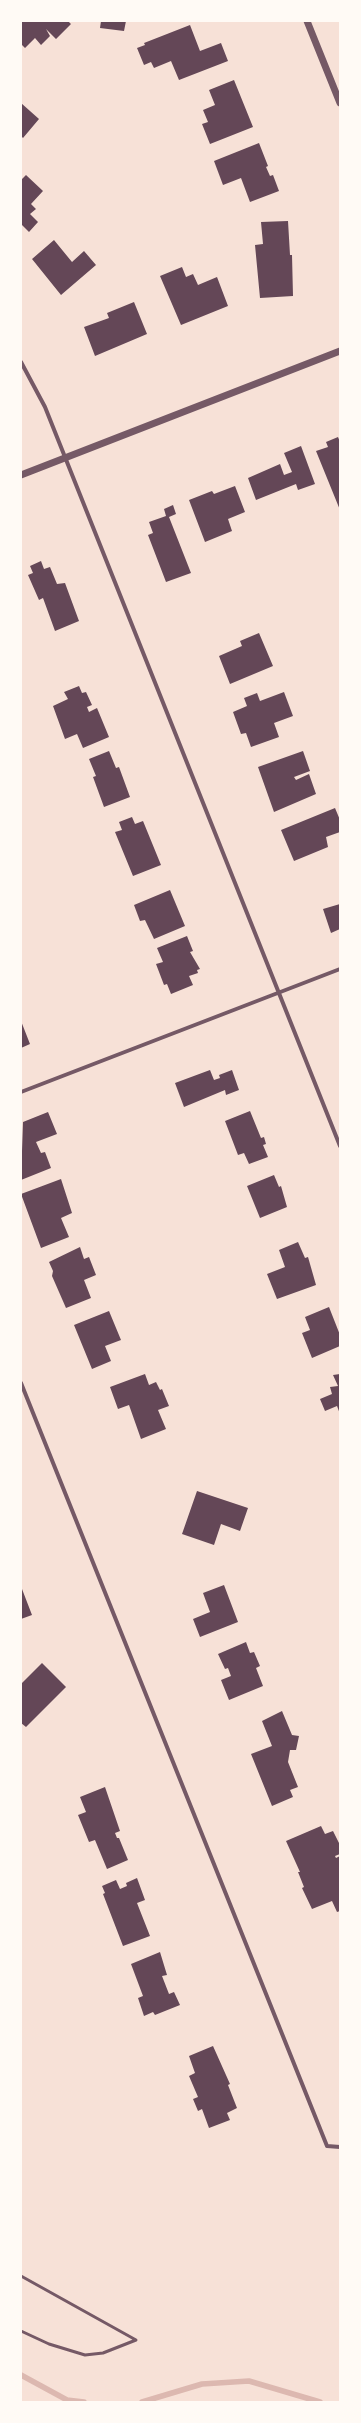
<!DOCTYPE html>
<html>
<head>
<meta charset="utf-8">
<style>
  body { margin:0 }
  #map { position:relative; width:361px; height:2423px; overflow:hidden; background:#f7e1d7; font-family:Commissioner,sans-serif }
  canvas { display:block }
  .frame { position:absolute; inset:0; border:22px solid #fffaf5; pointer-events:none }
</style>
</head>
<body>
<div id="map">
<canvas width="361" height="2423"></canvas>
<div class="frame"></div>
</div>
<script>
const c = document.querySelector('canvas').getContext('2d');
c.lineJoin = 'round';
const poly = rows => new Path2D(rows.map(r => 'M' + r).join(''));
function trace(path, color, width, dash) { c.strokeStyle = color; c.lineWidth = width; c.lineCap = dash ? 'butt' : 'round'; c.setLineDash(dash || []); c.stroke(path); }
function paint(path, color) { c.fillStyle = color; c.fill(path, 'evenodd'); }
trace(poly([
  [21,2375,67,2400,84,2402],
  [142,2402,202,2384,249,2381,320,2402]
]), '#dcb8b0', 5.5);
paint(poly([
  [21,21,68,21,71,24,56,39,46,29,50,36,41,45,35,38,25,48,21,44],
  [101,21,126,21,124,31,100,28],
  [190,25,200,51,221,43,228,61,179,80,171,61,154,68,151,62,144,65,137,48,145,45,144,43],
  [234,80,253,127,210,144,202,124,208,122,203,110,215,105,209,90],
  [21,103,39,119,23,138,21,136],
  [259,143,268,166,266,167,270,176,273,175,279,191,250,202,241,178,223,185,214,161],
  [26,175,43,191,31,204,36,209,30,214,38,222,29,232,21,224,21,180],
  [288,221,290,255,292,255,293,296,260,298,255,245,263,244,261,222],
  [54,240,72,262,84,251,96,265,61,295,32,259],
  [182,267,186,277,193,274,198,285,217,277,228,306,181,325,160,276],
  [134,302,147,334,95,356,84,327,109,318,107,313],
  [338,437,340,442,340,510,316,451,328,447,326,442],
  [301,446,315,484,298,490,296,484,256,500,248,478,280,464,284,475,292,472,284,453],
  [235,486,245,512,228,519,232,531,205,542,189,500,212,491,214,494],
  [173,505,176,514,169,517,191,573,166,582,148,535,153,533,149,522,166,516,164,509],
  [41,561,44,569,50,567,57,584,65,583,79,621,55,631,43,598,39,600,28,575,33,573,30,566],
  [259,633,273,666,230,684,219,656,242,646,240,641],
  [79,686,82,693,86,692,92,705,87,707,89,712,97,708,109,737,83,748,77,734,65,739,53,706,68,699,64,692],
  [284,692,293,716,274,723,279,737,251,747,246,733,241,734,233,712,247,706,244,698,257,693,260,701],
  [109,751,116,768,119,767,130,797,104,807,93,777,96,776,89,759],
  [303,751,310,771,294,777,296,780,309,774,316,794,274,812,258,767],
  [335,808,340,820,340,832,326,837,328,847,294,861,281,830],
  [132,817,135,824,143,821,161,865,133,876,115,832,122,830,119,822],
  [170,890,185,926,154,939,145,920,140,921,134,905],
  [340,904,340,929,331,933,323,909],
  [187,936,193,951,190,952,200,969,197,970,198,973,189,976,193,985,171,994,167,984,164,985,156,964,163,962,157,948],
  [21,1021,30,1044,21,1048],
  [210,1070,214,1080,220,1078,219,1075,232,1070,239,1090,226,1095,225,1090,184,1107,175,1083],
  [250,1111,261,1138,264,1137,266,1144,263,1145,268,1157,249,1164,244,1153,238,1155,225,1121],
  [48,1112,57,1134,36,1142,41,1153,45,1152,51,1168,21,1180,23,1122],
  [274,1175,279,1187,281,1186,287,1207,260,1218,247,1186],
  [61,1179,72,1213,61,1218,69,1237,41,1248,21,1194],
  [298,1242,305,1258,308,1257,316,1285,277,1299,267,1274,285,1267,279,1250],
  [80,1247,84,1259,89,1257,96,1275,84,1280,91,1298,66,1308,52,1276,53,1271,49,1262],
  [329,1307,340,1335,340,1346,312,1358,302,1333,310,1330,305,1317],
  [109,1311,121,1340,105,1346,111,1361,92,1369,74,1325],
  [145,1374,149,1385,156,1382,160,1390,162,1389,169,1406,158,1410,166,1429,141,1439,129,1405,118,1409,110,1387],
  [340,1374,340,1414,337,1406,325,1411,320,1399,332,1394,330,1387,338,1386,333,1375],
  [197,1491,248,1508,240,1531,221,1524,214,1545,182,1534],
  [224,1585,238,1622,200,1637,193,1619,210,1612,203,1593],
  [22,1589,32,1615,21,1619,21,1590],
  [246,1642,250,1653,254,1652,260,1666,256,1668,263,1686,229,1700,221,1680,231,1676,228,1668,225,1669,218,1654],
  [42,1663,66,1687,26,1727,21,1723,21,1684],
  [282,1711,292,1735,299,1736,296,1750,290,1750,288,1762,298,1787,290,1790,293,1797,272,1806,251,1754,272,1746,262,1721],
  [105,1787,120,1831,115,1833,117,1838,119,1838,128,1860,107,1869,95,1840,89,1842,78,1815,86,1812,80,1797],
  [321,1826,325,1834,333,1831,340,1845,340,1854,335,1856,336,1858,340,1856,340,1911,337,1912,332,1901,312,1909,302,1888,304,1887,298,1872,300,1872,286,1841],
  [137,1878,145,1900,137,1903,150,1936,123,1946,103,1894,105,1893,102,1886,116,1880,120,1889,127,1886,126,1883],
  [160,1952,167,1975,162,1976,169,1994,174,1992,180,2005,155,2015,153,2012,144,2016,138,1998,143,1996,131,1964],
  [213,2046,230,2084,228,2085,237,2108,227,2113,230,2120,209,2128,202,2109,198,2111,193,2099,198,2097,189,2076,195,2073,189,2056]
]), '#644757');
trace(poly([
  [21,2276,136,2340,103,2353,85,2355,49,2344,21,2331]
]), '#755966', 3);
trace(poly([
  [21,362,45,407,340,1146],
  [21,1092,340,969],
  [21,1383,327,2146,340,2147]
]), '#755966', 4);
trace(poly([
  [307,21,340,103],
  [21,475,340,351]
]), '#755966', 7);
</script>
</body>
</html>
